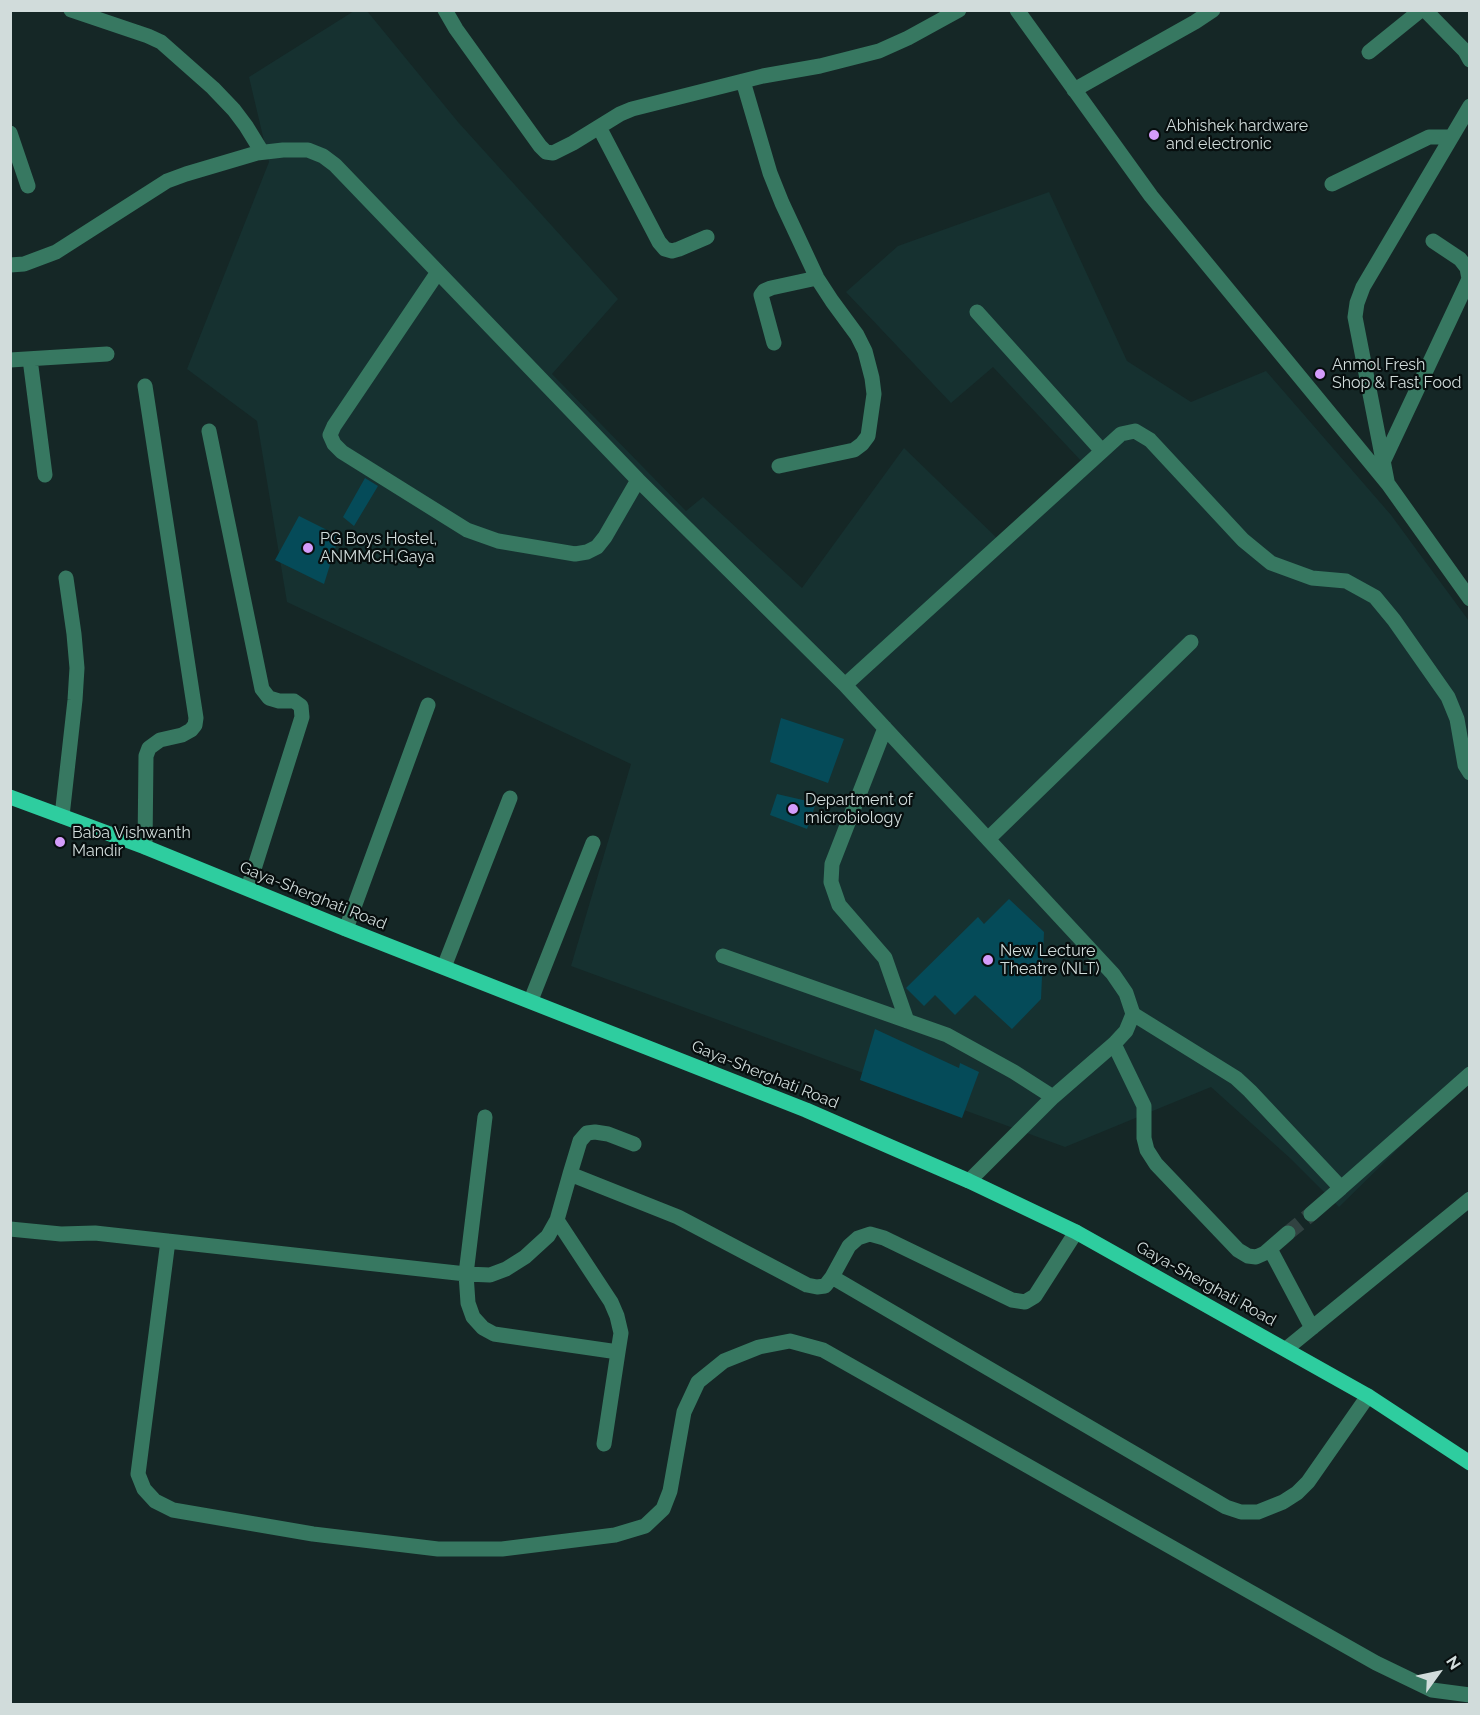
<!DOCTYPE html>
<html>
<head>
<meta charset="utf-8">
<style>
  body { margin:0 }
  #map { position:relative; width:1480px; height:1715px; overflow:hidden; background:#152726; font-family:Raleway,sans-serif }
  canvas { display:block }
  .frame { position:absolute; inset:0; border:12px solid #d1dcdb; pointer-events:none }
  .north { position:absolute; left:1408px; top:1643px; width:60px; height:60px; -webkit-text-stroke:4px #070e0e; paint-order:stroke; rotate:57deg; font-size:16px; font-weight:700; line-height:24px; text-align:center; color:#d1dcdb }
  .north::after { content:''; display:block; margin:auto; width:21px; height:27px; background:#d1dcdb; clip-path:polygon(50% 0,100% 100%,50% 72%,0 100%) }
</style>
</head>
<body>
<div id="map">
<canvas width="1480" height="1715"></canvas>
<div class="frame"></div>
<div class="north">N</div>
</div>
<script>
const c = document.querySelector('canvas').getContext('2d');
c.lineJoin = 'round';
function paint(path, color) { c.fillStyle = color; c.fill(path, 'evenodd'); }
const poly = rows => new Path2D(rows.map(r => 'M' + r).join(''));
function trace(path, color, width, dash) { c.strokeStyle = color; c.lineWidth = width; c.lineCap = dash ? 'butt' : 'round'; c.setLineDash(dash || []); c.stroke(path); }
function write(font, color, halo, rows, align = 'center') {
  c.font = font + ' Raleway,sans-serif'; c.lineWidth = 4.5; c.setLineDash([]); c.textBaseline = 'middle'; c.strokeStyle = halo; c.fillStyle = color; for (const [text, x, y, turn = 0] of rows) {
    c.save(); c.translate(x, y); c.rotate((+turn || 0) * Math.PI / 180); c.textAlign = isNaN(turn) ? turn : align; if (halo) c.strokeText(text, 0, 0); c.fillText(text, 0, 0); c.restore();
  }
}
paint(poly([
  [354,11,367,11,458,122,618,299,552,374,686,511,703,497,802,588,904,448,1001,542,1084,464,993,367,951,403,846,292,898,246,1049,192,1127,361,1191,402,1266,371,1391,515,1469,621,1469,1079,1339,1207,1291,1159,1211,1087,1065,1147,571,966,631,764,287,602,257,421,187,369,269,162,249,77]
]), '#163130');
paint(poly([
  [365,478,378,486,354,526,343,517],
  [299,516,339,536,324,584,275,560],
  [781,718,844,739,828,783,770,762],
  [777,794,816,803,807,829,770,815],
  [1009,899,1044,932,1041,999,1012,1029,975,995,955,1015,935,995,924,1006,906,988,978,917,984,924],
  [875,1029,959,1068,960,1063,979,1072,962,1118,860,1080]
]), '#054b59');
trace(poly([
  [1288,1233,1311,1214]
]), '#314241', 15, [15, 8]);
trace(poly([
  [71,10,148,36,161,42,213,88,234,110,246,126,262,152],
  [445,10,456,29,540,146,546,152,553,153,573,143,620,114,632,109,763,76,820,66,879,51,908,38,959,10],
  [1017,10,1151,196,1388,484,1470,599],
  [1425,10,1465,51,1470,60],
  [1369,52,1421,10],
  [743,81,770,173,782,203,817,278,832,301,857,335,865,351,872,378,874,394,868,436,862,444,854,450,779,466],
  [1074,90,1195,22,1213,10],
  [599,127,659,242,665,249,672,251,679,249,707,237],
  [10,133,28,186],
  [1332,184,1429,137,1451,137],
  [10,265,24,264,56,252,167,181,186,174,257,153,283,150,308,150,323,156,335,165,638,480,845,685,1113,974,1126,993,1133,1014,1126,1031,1114,1044,1053,1097,969,1181],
  [438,272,334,426,330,435,334,444,342,452,467,530,498,541,575,554,587,552,597,547,605,537,638,480],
  [977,312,1102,451],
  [774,343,761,295,764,291,771,288,817,278],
  [30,359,45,475],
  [10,360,107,354],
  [145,386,196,718,195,725,191,730,182,735,160,740,149,748,146,756,145,847],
  [209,431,262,689,269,698,279,701,294,701,301,706,302,717,248,888],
  [1383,462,1469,279,1467,268,1460,259,1433,241],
  [1387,481,1355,317,1357,303,1363,287,1470,106],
  [845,685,1121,434,1135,431,1150,440,1243,540,1271,563,1312,578,1346,581,1375,597,1394,620,1448,697,1457,719,1465,765,1470,773],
  [885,728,832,864,831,882,839,905,885,958,907,1021],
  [62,816,75,700,77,668,74,634,66,578],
  [988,839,1191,642],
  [346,929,428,705],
  [723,956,947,1035,1014,1072,1053,1097],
  [444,967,510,798],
  [531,1000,593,843],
  [1133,1014,1236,1078,1250,1091,1341,1188,1470,1074],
  [1114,1044,1144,1106,1144,1138,1147,1150,1156,1164,1238,1250,1248,1256,1256,1257,1265,1253,1288,1233],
  [485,1117,466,1274,468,1303,473,1317,483,1328,494,1334,618,1352,604,1444],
  [570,1174,580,1141,587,1133,595,1132,608,1134,634,1144],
  [1311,1214,1341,1188],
  [557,1220,611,1302,617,1316,621,1333,618,1352],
  [10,1229,61,1234,95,1233,466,1274,490,1275,506,1269,525,1257,548,1236,557,1220,570,1174,678,1217,807,1285,817,1287,825,1286,832,1277,1226,1507,1241,1512,1258,1512,1283,1502,1297,1493,1308,1482,1368,1396],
  [168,1241,138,1474,144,1489,155,1501,173,1510,313,1534,438,1549,502,1549,615,1535,645,1526,663,1509,670,1491,684,1412,698,1382,724,1361,759,1347,790,1341,823,1350,1376,1663,1432,1690,1470,1695],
  [1270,1249,1312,1328],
  [832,1277,849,1246,858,1238,870,1234,884,1238,1012,1300,1025,1302,1035,1296,1076,1232],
  [1286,1349,1470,1199]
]), '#377861', 15);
trace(poly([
  [10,797,145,847,346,929,806,1110,969,1181,1076,1232,1368,1396,1470,1463]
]), '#2ecd9f', 15);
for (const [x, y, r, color] of [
  [1154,135,6,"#d49cfb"],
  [1320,374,6,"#d49cfb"],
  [308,548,6,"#d49cfb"],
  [793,809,6,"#d49cfb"],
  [60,842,6,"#d49cfb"],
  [988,960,6,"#d49cfb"]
]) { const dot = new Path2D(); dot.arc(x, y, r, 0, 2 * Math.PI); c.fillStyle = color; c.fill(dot); trace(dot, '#070e0e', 2); }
write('16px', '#d1dcdb', '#070e0e', [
  ["Abhishek hardware",1166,126],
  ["and electronic",1166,144],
  ["Anmol Fresh",1332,365],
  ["Shop & Fast Food",1332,383],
  ["PG Boys Hostel,",320,539],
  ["ANMMCH,Gaya",320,557],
  ["Department of",805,800],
  ["microbiology",805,818],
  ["Baba Vishwanth",72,833],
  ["Mandir",72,851],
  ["New Lecture",1000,951],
  ["Theatre (NLT)",1000,969]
], 'left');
write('16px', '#d1dcdb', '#070e0e', [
  ["Gaya-Sherghati Road",313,896,22],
  ["Gaya-Sherghati Road",765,1075,22],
  ["Gaya-Sherghati Road",1206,1284,29]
]);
</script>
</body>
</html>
